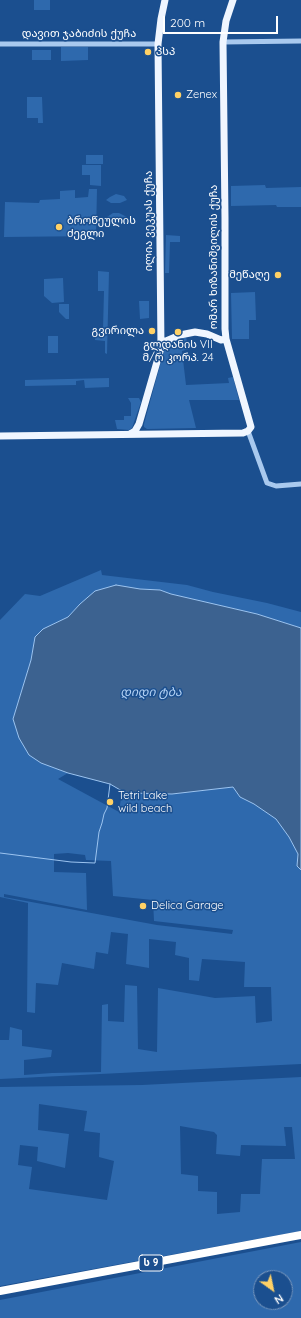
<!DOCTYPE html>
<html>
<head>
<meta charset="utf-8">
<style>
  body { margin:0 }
  #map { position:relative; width:301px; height:1318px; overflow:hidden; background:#1b4f8f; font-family:Quicksand,sans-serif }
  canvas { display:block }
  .north { position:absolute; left:253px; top:1270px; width:40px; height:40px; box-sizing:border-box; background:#1b4f8f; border:1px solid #7695bc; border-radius:50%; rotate:147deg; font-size:11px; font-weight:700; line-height:16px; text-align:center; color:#fff }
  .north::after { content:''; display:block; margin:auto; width:14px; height:18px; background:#ffd166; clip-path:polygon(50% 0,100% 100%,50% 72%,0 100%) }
  .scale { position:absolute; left:163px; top:16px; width:115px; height:18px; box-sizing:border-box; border:2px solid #fff; border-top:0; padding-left:5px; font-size:12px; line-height:14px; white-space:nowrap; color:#fff; -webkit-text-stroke:3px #1b4f8f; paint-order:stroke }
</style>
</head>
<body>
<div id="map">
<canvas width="301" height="1318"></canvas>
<div class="north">N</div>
<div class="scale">200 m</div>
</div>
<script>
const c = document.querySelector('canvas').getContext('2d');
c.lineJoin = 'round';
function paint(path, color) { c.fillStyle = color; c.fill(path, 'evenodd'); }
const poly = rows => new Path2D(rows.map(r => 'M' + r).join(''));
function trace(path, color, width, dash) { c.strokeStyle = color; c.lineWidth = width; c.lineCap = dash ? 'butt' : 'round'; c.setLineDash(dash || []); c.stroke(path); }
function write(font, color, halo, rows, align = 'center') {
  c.font = font + ' Quicksand,"Noto Sans Georgian",sans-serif'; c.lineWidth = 3; c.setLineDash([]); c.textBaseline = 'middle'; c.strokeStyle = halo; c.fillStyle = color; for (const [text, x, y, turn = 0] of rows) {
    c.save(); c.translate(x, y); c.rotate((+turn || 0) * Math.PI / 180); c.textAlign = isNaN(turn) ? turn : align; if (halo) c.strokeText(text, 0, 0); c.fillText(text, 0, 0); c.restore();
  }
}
paint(poly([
  [34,0,50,0,50,10,34,10],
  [61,47,88,47,88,60,61,61],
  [32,50,51,50,51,60,32,60],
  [27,97,42,97,43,123,38,123,38,118,27,118],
  [86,155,103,155,103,164,86,164],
  [82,165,101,165,101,186,90,185,90,175,82,175],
  [265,185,266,188,301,187,301,207,277,207,276,205,231,206,231,186],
  [89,189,97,189,96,236,4,237,5,202,39,203,40,200,60,199,60,191,75,190,75,198,88,197],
  [116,194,124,196,127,200,120,203,111,203,106,200,110,197],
  [113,213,119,213,127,217,117,223,111,222,104,219],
  [166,235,180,236,180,242,170,242,169,273,165,273],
  [98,271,109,272,107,354,105,353,105,341,95,340,95,329,103,329,104,291,98,291],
  [63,278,64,302,52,303,44,296,44,279],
  [255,292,256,320,249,320,249,339,232,339,231,293],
  [139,301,149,301,149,318,140,319],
  [59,304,69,304,69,319,66,319,59,312],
  [48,336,58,336,58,353,48,353],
  [186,337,189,349,182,351,186,385,229,383,228,378,233,377,239,400,189,400,196,428,147,429,144,427,144,424,165,347,170,343],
  [109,378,109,387,85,388,84,380,76,381,76,385,25,386,25,380],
  [128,398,139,398,141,402,132,428,129,430,117,429,115,420,124,420,124,416,131,416,131,403],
  [101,570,102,575,187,585,213,592,267,603,301,612,301,628,257,614,171,594,159,590,140,589,80,604,68,617,55,623,35,637,31,660,13,719,41,763,68,773,58,779,119,812,122,791,129,793,172,794,233,787,240,797,254,804,276,819,289,837,298,854,297,866,301,870,301,1064,0,1079,0,1040,9,1040,10,1027,22,1030,22,1046,52,1050,51,1057,24,1060,24,1075,52,1073,101,1072,102,1005,108,1004,108,1021,124,1022,125,985,137,986,138,1049,157,1052,158,988,215,998,255,996,256,1023,272,1021,271,987,244,987,245,962,202,959,199,981,189,980,189,958,175,955,176,942,149,939,149,968,126,964,128,934,111,932,108,954,96,952,94,969,62,963,58,985,36,983,35,1013,27,1012,28,903,0,897,0,620,25,594,40,596],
  [68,853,85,855,86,860,111,861,113,896,153,900,154,921,233,930,232,934,157,925,4,897,4,894,87,910,86,873,54,872,54,854],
  [301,1077,301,1231,0,1286,0,1087,142,1085],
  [39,1104,87,1111,84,1131,100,1133,99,1157,114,1161,107,1200,29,1189,32,1167,18,1165,20,1145,38,1147,37,1161,65,1168,69,1134,38,1130],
  [180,1126,214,1132,217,1135,216,1154,240,1156,241,1145,286,1146,284,1127,292,1127,295,1159,262,1159,260,1194,241,1194,240,1212,217,1214,217,1192,198,1191,198,1176,181,1174],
  [301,1242,301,1318,0,1318,0,1300],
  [261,1278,285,1278,285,1302,261,1302]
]), '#2e69ad');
const water = poly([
  [116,585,140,589,160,590,171,594,257,614,301,628,301,870,297,866,298,854,289,837,276,819,254,804,240,797,233,787,172,794,129,793,122,791,110,784,68,773,41,763,29,755,19,738,13,719,31,660,35,637,43,629,68,617,80,604,95,591,116,585]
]);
paint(water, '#3c6290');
trace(water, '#9cc4f0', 1);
trace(poly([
  [0,853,71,862,95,863,99,832,102,823,104,814,107,808,110,784]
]), '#9cc4f0', 1);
trace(poly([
  [223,42,301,41],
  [0,44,158,44],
  [248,431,267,483,276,486,301,484]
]), '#a9c9ee', 5);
trace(poly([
  [161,341,166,341,180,335,195,332,207,334,221,340,226,339],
  [130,434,135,431,139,424,161,348,158,44,161,19,165,0],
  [0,436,243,433,248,431,251,427,226,339,225,329,225,218,223,42,226,21,233,0]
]), '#f0f6ff', 7);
trace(poly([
  [0,1291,301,1235]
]), '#fff', 8);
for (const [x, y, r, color] of [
  [148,52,4,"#ffd166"],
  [178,95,4,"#ffd166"],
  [59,227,4,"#ffd166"],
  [278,275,4,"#ffd166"],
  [152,331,4,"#ffd166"],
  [178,332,4,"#ffd166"],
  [110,802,4,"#ffd166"],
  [143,906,4,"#ffd166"]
]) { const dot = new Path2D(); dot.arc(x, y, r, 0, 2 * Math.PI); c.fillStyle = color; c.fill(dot); trace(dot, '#1b4f8f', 1.5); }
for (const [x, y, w] of [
  [151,1263,24]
]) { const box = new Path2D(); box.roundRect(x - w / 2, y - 8, w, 16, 3); c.fillStyle = '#1b4f8f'; c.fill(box); trace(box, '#fff', 1); }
write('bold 10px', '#fff', null, [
  ["ს 9",151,1263]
]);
write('11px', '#fff', '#1b4f8f', [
  ["დავით ჯაბიძის ქუჩა",79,34],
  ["ილია ვეკუას ქუჩა",149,221,-90],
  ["ომარ ხიზანიშვილის ქუჩა",214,257,-90]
]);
write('11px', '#fff', '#1b4f8f', [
  ["პსპ",156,52],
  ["Zenex",186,95],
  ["ბროწეულის",67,221],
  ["ძეგლი",67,234],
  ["მეწაღე",270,275,"right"],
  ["გვირილა",144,331,"right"],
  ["გლდანის VII",178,345,"center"],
  ["მ/რ კორპ. 24",178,358,"center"],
  ["Tetri Lake",118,796],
  ["wild beach",118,809],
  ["Delica Garage",151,906]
], 'left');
write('italic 12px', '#b5d3f5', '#1b4f8f', [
  ["დიდი ტბა",151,692]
]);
</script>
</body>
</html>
